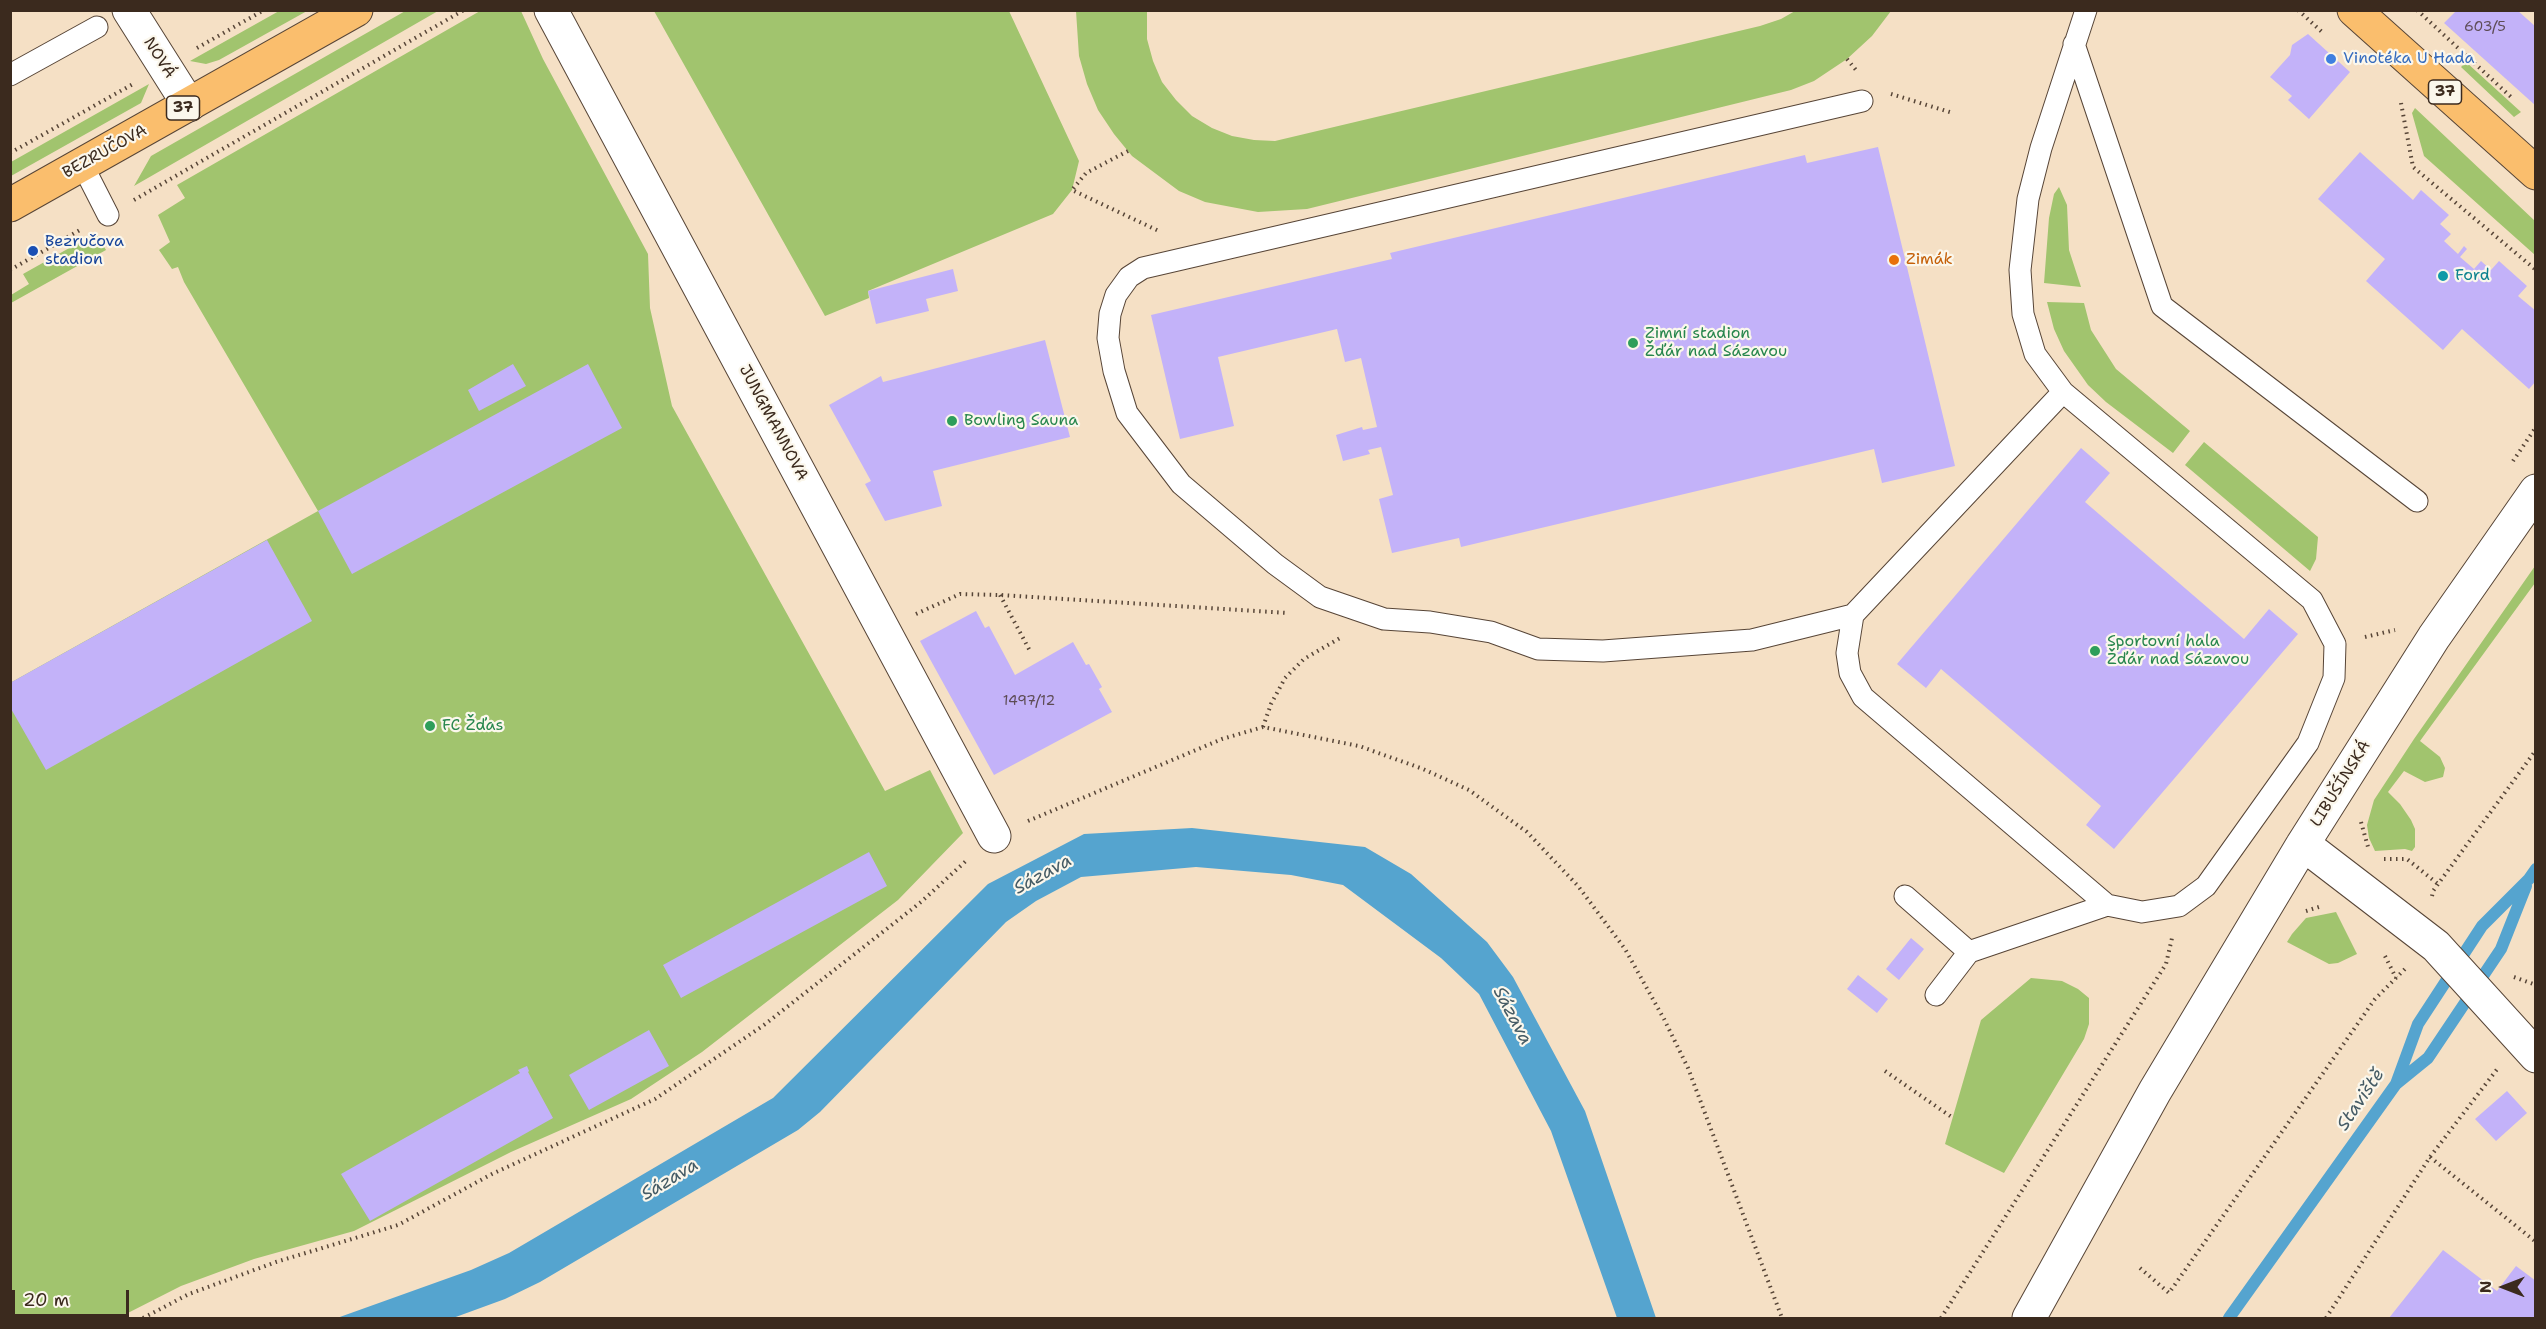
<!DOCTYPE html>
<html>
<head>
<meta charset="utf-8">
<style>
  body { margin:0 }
  #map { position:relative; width:2546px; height:1329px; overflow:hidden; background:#f5e0c5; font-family:"Shantell Sans",sans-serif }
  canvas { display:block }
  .frame { position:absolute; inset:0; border:12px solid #3b2a1e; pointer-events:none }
  .north { position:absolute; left:2474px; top:1257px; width:60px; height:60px; -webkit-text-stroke:4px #fbf7ec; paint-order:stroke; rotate:270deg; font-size:16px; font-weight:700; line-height:24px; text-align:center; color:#3b2a1e }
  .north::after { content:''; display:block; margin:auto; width:21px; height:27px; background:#3b2a1e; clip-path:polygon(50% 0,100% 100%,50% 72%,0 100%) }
  .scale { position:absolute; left:12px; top:1290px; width:117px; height:27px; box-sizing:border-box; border:3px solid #3b2a1e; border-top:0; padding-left:8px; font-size:18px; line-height:21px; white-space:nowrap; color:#3b2a1e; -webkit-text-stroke:4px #fbf7ec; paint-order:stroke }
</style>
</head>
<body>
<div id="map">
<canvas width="2546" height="1329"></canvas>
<div class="frame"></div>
<div class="north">N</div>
<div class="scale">20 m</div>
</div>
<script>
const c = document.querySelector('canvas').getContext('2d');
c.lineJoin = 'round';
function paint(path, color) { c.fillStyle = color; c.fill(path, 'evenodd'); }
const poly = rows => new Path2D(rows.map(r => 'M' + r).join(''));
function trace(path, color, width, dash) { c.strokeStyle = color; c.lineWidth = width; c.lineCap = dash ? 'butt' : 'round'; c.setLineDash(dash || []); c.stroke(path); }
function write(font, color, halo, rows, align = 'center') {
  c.font = font + ' "Shantell Sans",sans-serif'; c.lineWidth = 4.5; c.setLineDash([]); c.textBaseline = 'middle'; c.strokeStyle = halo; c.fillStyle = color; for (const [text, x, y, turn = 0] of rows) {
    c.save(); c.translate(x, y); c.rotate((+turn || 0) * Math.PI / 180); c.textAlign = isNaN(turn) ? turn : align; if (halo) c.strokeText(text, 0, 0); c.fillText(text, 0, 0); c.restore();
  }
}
paint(poly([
  [407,10,438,11,134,186,151,156],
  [279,11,307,11,219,60,206,64,190,61],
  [480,11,521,11,543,59,648,254,650,308,672,406,885,791,930,770,963,833,898,900,702,1052,631,1099,511,1152,354,1231,254,1259,181,1286,118,1318,11,1318,10,683,318,511,184,282,178,267,172,269,159,250,170,242,158,215,185,198,177,185],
  [654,11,1009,11,1079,161,1072,190,1053,214,868,291,869,298,825,316],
  [1076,11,1147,11,1147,39,1153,61,1162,82,1176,100,1192,116,1212,128,1232,136,1254,140,1275,141,1760,26,1781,19,1795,11,1891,11,1872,36,1847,59,1814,81,1791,90,1307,209,1258,212,1205,202,1179,191,1132,156,1114,134,1098,110,1087,84,1079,56],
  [2466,62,2521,112,2514,117,2461,67],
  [149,84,141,103,11,176,11,162],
  [2415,108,2535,221,2535,255,2424,156,2412,113],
  [2059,187,2067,205,2069,250,2081,287,2044,283,2049,218,2054,194],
  [96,233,106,250,11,303,11,295,29,284,23,274],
  [2047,302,2084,303,2091,330,2116,369,2190,431,2173,453,2106,402,2088,385,2064,351,2054,329],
  [2204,442,2318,537,2316,559,2310,571,2185,465],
  [2535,566,2535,583,2420,741,2440,757,2445,768,2443,777,2425,782,2404,771,2388,792,2400,804,2411,820,2415,829,2415,847,2412,851,2405,849,2375,851,2369,838,2367,825,2374,800,2414,739],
  [2336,912,2357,954,2338,963,2329,964,2287,942,2292,934,2306,918],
  [2031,978,2062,981,2078,989,2089,998,2089,1024,2084,1039,2004,1173,1945,1144,1981,1020]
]), '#a1c46e');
paint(poly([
  [1192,828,1365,847,1411,874,1487,942,1513,977,1585,1111,1656,1318,1617,1318,1551,1131,1479,994,1441,958,1343,885,1291,875,1196,867,1081,877,1036,901,1006,922,820,1112,798,1130,540,1282,505,1299,453,1318,337,1318,471,1270,509,1253,773,1098,988,884,1084,834]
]), '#55a4cf');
trace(poly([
  [2396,1084,2428,1058,2501,949,2526,886],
  [2229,1318,2396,1084,2418,1024,2482,926,2529,879,2536,869]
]), '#55a4cf', 12);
paint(poly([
  [2457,10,2517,10,2536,27,2536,106,2444,23],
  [2308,34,2350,72,2309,119,2288,100,2292,96,2270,77,2290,55,2292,45],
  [1878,147,1955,466,1882,483,1874,449,1461,547,1459,538,1392,553,1379,499,1393,495,1381,447,1368,450,1370,454,1343,461,1336,435,1362,427,1363,430,1377,427,1361,358,1345,362,1337,329,1218,357,1234,426,1180,439,1151,315,1392,259,1390,253,1805,155,1807,163],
  [2360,152,2413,200,2421,190,2449,215,2440,224,2451,234,2444,241,2458,254,2464,246,2467,249,2460,257,2474,269,2481,261,2491,270,2499,261,2527,286,2518,296,2536,311,2536,381,2529,389,2462,329,2443,350,2366,281,2385,259,2318,199],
  [953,269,958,291,926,299,929,311,876,324,868,291],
  [1045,340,1070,437,933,471,942,506,885,521,865,484,871,481,829,405,881,376,883,382],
  [513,364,526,386,479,411,468,390],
  [588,364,622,428,352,574,318,511],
  [2081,448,2110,473,2085,502,2244,639,2269,609,2298,634,2114,849,2086,825,2101,806,1941,669,1926,688,1897,664],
  [267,540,312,621,46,770,10,707,10,683],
  [976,611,985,628,989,626,1015,675,1073,642,1086,665,1089,664,1102,687,1099,689,1112,712,994,775,920,641],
  [869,852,887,886,681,998,663,965],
  [1911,938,1924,949,1899,980,1886,969],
  [1858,975,1888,999,1877,1013,1847,989],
  [649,1030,669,1066,589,1110,569,1075],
  [527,1066,529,1071,528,1072,553,1118,370,1221,341,1174,520,1073,518,1070],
  [2507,1091,2527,1113,2496,1141,2475,1119],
  [2443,1250,2497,1291,2516,1266,2536,1281,2536,1318,2389,1318]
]), '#c3b2f9');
const lane = poly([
  [2074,44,2162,306,2417,501],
  [10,75,97,27],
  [1862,101,1143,268,1129,277,1116,295,1110,314,1108,338,1114,371,1127,413,1181,484,1275,564,1320,597,1384,619,1430,622,1491,632,1538,649,1603,651,1752,640,1853,615,2063,392],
  [82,164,108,215],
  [1853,615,1847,653,1850,673,1863,697,2107,905,2142,912,2179,906,2206,886,2308,743,2334,678,2335,644,2312,600,2063,392,2035,354,2023,314,2020,270,2028,199,2041,148,2086,10],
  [1905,896,1969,952],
  [1936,995,1969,952,2107,905]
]);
const street = poly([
  [129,10,189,105],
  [551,10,994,836],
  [2303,844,2436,946,2536,1056],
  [2029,1318,2155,1091,2303,844,2434,637,2536,491]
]);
const primary = poly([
  [2354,10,2536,173],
  [10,205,356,10]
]);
trace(lane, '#574537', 23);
trace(street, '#574537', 35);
trace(primary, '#574537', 35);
trace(poly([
  [2298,10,2322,32],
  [2417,10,2511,97],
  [197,48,264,10],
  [1847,59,1856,70],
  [1891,94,1953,113],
  [2401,103,2413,167,2536,270],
  [1128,151,1086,173,1072,190,1161,232],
  [10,153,133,84],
  [134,200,464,10],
  [10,270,80,230],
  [2513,461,2536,427],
  [1000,595,1030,651],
  [916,614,960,594,1000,595,1288,613],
  [2365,637,2395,630],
  [1263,727,1271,704,1285,678,1304,659,1340,638],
  [1028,821,1222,739,1263,727,1359,746,1423,769,1469,790,1527,832,1578,886,1625,949,1664,1019,1688,1068,1782,1318],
  [2361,822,2368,847],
  [2384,859,2407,859,2438,884],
  [2432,896,2433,891,2536,750],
  [2306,911,2322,906],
  [2385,956,2396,978],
  [2514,977,2536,985],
  [1885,1071,1953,1118],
  [2430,1157,2536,1242],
  [2140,1268,2169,1293,2375,999,2405,969],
  [143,1318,189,1294,276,1262,398,1225,492,1174,655,1099,764,1025,921,902,967,860],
  [1941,1318,2166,964,2172,938],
  [2326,1318,2430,1157,2498,1068]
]), '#574537', 4, [1.5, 4.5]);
trace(lane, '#fff', 21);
trace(street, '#fff', 33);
trace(primary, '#fabe6d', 33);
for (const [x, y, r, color] of [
  [2331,59,6,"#3f7fe0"],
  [33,251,6,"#1a4fb4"],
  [1894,260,6,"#e8710a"],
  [2443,276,6,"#0f9aa8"],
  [1633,343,6,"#2e9e5b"],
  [952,421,6,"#2e9e5b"],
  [2095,651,6,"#2e9e5b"],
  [430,726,6,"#2e9e5b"]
]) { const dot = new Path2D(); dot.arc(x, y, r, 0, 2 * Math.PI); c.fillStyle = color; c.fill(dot); trace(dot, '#fbf7ec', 2); }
write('14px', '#5d4c55', null, [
  ["603/5",2485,27],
  ["1497/12",1029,701]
]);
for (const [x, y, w] of [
  [2445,92,33],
  [183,108,33]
]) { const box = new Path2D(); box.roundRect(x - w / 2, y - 12, w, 24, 4.5); c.fillStyle = '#fbf7ec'; c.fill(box); trace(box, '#3b2a1e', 1.5); }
write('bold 15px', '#3b2a1e', null, [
  ["37",2445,92],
  ["37",183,108]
]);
write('16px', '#3b2a1e', '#fbf7ec', [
  ["NOVÁ",159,58,58],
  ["BEZRUČOVA",105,152,-29],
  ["JUNGMANNOVA",773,423,62],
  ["LIBUŠÍNSKÁ",2341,784,-58]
]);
write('16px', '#366cbe', '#fbf7ec', [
  ["Vinotéka U Hada",2343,59]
], 'left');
write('16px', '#164399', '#fbf7ec', [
  ["Bezručova",45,242],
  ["stadion",45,260]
], 'left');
write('16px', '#c56008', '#fbf7ec', [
  ["Zimák",1906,260]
], 'left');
write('16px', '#0d838f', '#fbf7ec', [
  ["Ford",2455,276]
], 'left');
write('16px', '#27864d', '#fbf7ec', [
  ["Zimní stadion",1645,334],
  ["Žďár nad Sázavou",1645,352],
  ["Bowling Sauna",964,421],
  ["Sportovní hala",2107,642],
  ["Žďár nad Sázavou",2107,660],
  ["FC Žďas",442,726]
], 'left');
write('italic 18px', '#455b65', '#fbf7ec', [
  ["Sázava",1043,875,-29],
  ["Sázava",1512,1016,62],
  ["Staviště",2361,1100,-56],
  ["Sázava",670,1180,-31]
]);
</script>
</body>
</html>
